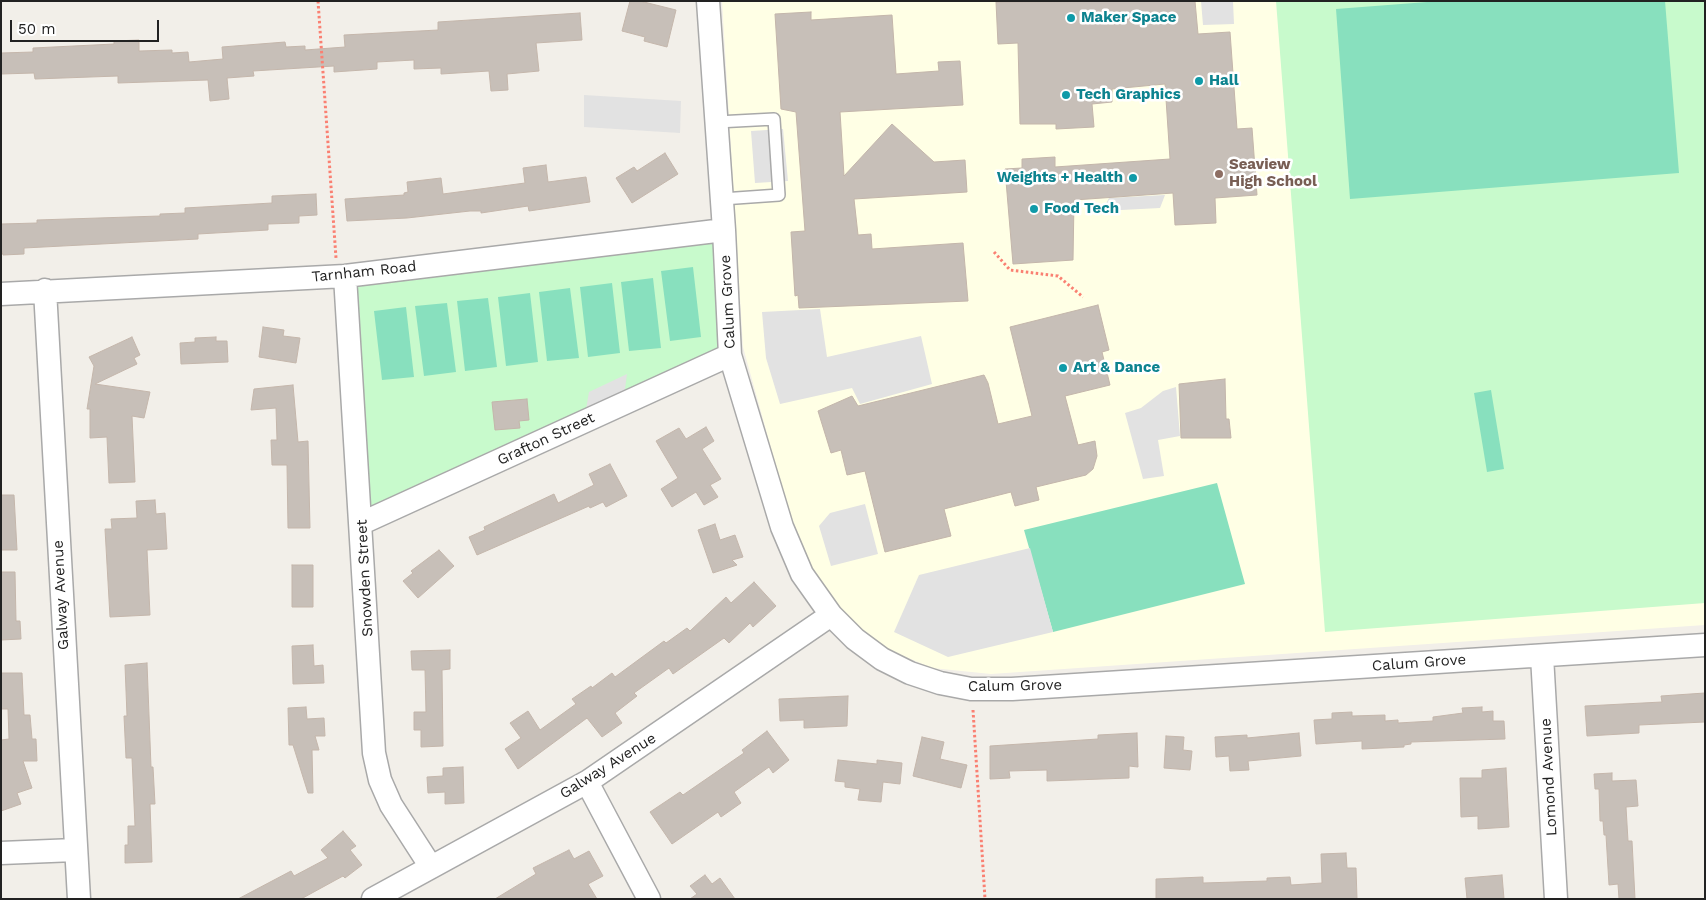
<!DOCTYPE html>
<html>
<head>
<meta charset="utf-8">
<style>
  body { margin:0 }
  #map { position:relative; width:1706px; height:900px; overflow:hidden; background:#f2efe9; font-family:"Work Sans",sans-serif }
  canvas { display:block }
  .frame { position:absolute; inset:0; border:2px solid #222; pointer-events:none }
  .scale { position:absolute; left:10px; top:20px; width:149px; height:22px; box-sizing:border-box; border:2px solid #222; border-top:0; padding-left:6px; font-size:15px; line-height:18px; white-space:nowrap; color:#222; -webkit-text-stroke:4px #fff; paint-order:stroke }
</style>
</head>
<body>
<div id="map">
<canvas width="1706" height="900"></canvas>
<div class="frame"></div>
<div class="scale">50 m</div>
</div>
<script>
const c = document.querySelector('canvas').getContext('2d');
c.lineJoin = 'round';
function paint(path, color) { c.fillStyle = color; c.fill(path, 'evenodd'); }
const poly = rows => new Path2D(rows.map(r => 'M' + r).join(''));
function trace(path, color, width, dash) { c.strokeStyle = color; c.lineWidth = width; c.lineCap = dash ? 'butt' : 'round'; c.setLineDash(dash || []); c.stroke(path); }
function write(font, color, halo, rows, align = 'center') {
  c.font = font + ' "Work Sans",sans-serif'; c.lineWidth = 5; c.setLineDash([]); c.textBaseline = 'middle'; c.strokeStyle = halo; c.fillStyle = color; for (const [text, x, y, turn = 0] of rows) {
    c.save(); c.translate(x, y); c.rotate((+turn || 0) * Math.PI / 180); c.textAlign = isNaN(turn) ? turn : align; if (halo) c.strokeText(text, 0, 0); c.fillText(text, 0, 0); c.restore();
  }
}
paint(poly([
  [722,1,1705,1,1705,625,991,674,932,668,880,646,837,613,813,576,794,531,743,347]
]), '#ffffe5');
paint(poly([
  [1276,1,1705,1,1705,603,1325,632],
  [719,235,725,351,365,516,349,280]
]), '#c8facc');
paint(poly([
  [1440,1,1665,1,1679,173,1350,199,1336,9],
  [693,267,701,337,670,341,661,271],
  [653,278,661,348,629,351,621,282],
  [612,283,620,353,588,357,580,287],
  [570,288,579,358,547,361,539,292],
  [530,293,538,362,506,366,498,297],
  [488,298,497,367,465,371,457,301],
  [447,303,456,372,424,376,415,306],
  [406,307,414,377,382,380,374,311],
  [1491,390,1504,469,1487,472,1474,393],
  [1217,483,1245,584,1053,632,1024,530]
]), '#88e0be');
paint(poly([
  [1201,1,1233,1,1234,24,1203,25],
  [584,95,681,101,680,133,584,127],
  [783,129,788,181,755,183,751,131],
  [1165,195,1160,208,1102,211,1109,198],
  [820,309,827,357,921,336,932,384,860,404,852,388,780,404,766,358,762,312],
  [627,374,623,404,584,421,589,392],
  [1176,387,1180,436,1158,440,1164,476,1143,479,1125,413,1141,408,1163,391],
  [865,504,878,554,831,566,819,526,830,513],
  [1030,548,1053,632,948,657,894,632,919,575]
]), '#e2e2e2');
const building = poly([
  [630,1,640,1,676,10,667,47,644,41,645,37,622,31,630,1],
  [1195,1,1198,34,1230,32,1237,129,1252,128,1257,195,1215,198,1216,223,1175,225,1173,193,1074,200,1073,260,1013,264,1005,169,1022,168,1022,159,1055,157,1055,167,1170,159,1165,84,1112,89,1112,102,1092,104,1094,127,1056,129,1056,124,1020,124,1018,43,998,44,996,2,1195,1],
  [811,12,811,20,892,15,896,74,939,71,938,62,960,61,963,105,840,112,844,176,892,124,934,162,965,160,967,192,854,199,858,235,871,234,872,249,963,243,968,301,799,308,798,295,795,296,791,232,805,231,796,112,781,109,775,14,811,12],
  [580,13,582,40,536,43,539,71,507,74,508,90,491,91,489,71,441,74,441,68,414,69,414,60,377,62,377,69,334,72,334,66,253,71,254,76,227,78,229,99,210,101,208,80,118,83,118,76,35,79,34,73,1,74,1,53,33,52,33,48,114,44,114,41,139,40,139,51,172,50,172,53,188,52,189,62,223,59,222,47,285,42,286,47,305,46,305,50,345,47,344,35,438,30,438,22,580,13],
  [665,153,678,174,632,203,616,178,634,167,637,171,665,153],
  [546,165,548,182,586,177,590,202,529,211,528,206,481,213,481,211,470,211,407,218,347,221,345,199,404,195,404,193,408,192,407,182,441,178,443,194,525,183,523,168,546,165],
  [316,194,317,215,299,216,299,223,268,224,268,230,198,234,198,239,24,248,24,254,3,255,1,249,1,224,37,223,37,220,160,216,160,214,185,213,185,208,272,203,272,196,316,194],
  [1098,305,1109,350,1102,352,1110,385,1065,396,1078,445,1095,441,1097,456,1093,469,1086,475,1036,487,1039,500,1015,506,1011,492,944,509,951,536,885,552,865,471,847,475,841,450,831,453,818,411,852,396,858,406,984,375,988,383,998,424,1032,416,1010,327,1098,305],
  [263,327,284,330,283,336,300,338,296,363,259,357,263,327],
  [132,337,140,355,134,358,137,364,95,384,150,392,144,418,132,416,135,482,109,483,107,437,90,438,90,409,87,409,94,366,89,357,132,337],
  [216,337,216,341,227,341,228,362,181,364,180,343,195,342,195,338,216,337],
  [1225,379,1226,419,1229,419,1231,438,1181,438,1179,384,1225,379],
  [293,385,298,442,308,441,310,528,288,528,287,465,272,465,271,440,277,440,276,408,251,410,254,389,293,385],
  [527,399,529,420,519,421,520,428,495,430,492,402,527,399],
  [706,427,714,441,702,449,721,479,710,485,718,497,704,505,696,492,672,507,661,489,678,478,656,441,679,428,686,439,706,427],
  [610,464,627,496,606,507,603,502,590,508,589,506,477,555,469,537,485,530,484,527,554,494,558,503,594,485,589,474,610,464],
  [1,495,14,495,17,550,1,550,1,495],
  [155,500,156,514,165,513,167,549,147,550,150,615,110,617,105,529,112,529,111,519,137,518,136,501,155,500],
  [715,524,720,540,735,535,743,557,732,560,737,565,713,573,698,530,715,524],
  [439,550,454,566,418,598,403,581,413,573,411,571,439,550],
  [292,565,313,565,313,607,292,607,292,565],
  [1,572,15,572,16,621,20,621,21,639,1,640,1,572],
  [754,582,776,606,753,627,750,623,729,643,724,638,673,674,669,668,634,693,637,696,615,713,622,723,602,737,587,718,518,769,505,749,521,738,510,723,528,711,540,730,576,704,572,699,591,686,592,688,612,673,615,677,664,641,666,643,687,628,690,631,726,597,731,603,754,582],
  [313,645,314,666,323,665,324,683,293,684,292,646,313,645],
  [450,650,450,669,442,670,443,746,421,747,421,730,414,730,414,712,426,712,425,670,412,670,411,651,450,650],
  [147,663,151,767,153,767,155,804,150,804,152,862,125,863,125,845,128,845,128,826,135,826,132,758,126,758,124,716,127,716,125,665,147,663],
  [1,673,22,673,24,715,30,715,32,739,36,739,37,761,23,761,32,788,17,793,21,804,1,811,1,740,9,739,8,709,1,709,1,673],
  [1705,693,1705,722,1639,725,1639,733,1587,736,1585,706,1662,702,1661,696,1705,693],
  [848,696,847,726,804,728,804,720,780,721,779,699,848,696],
  [306,707,307,719,324,718,325,736,315,736,319,750,312,750,313,793,308,793,293,745,289,745,288,708,306,707],
  [1482,707,1482,712,1493,711,1493,721,1504,721,1505,739,1411,742,1411,744,1404,745,1404,747,1362,749,1362,741,1316,744,1314,720,1332,719,1332,713,1352,712,1352,716,1385,715,1385,721,1398,720,1398,723,1433,721,1433,717,1463,713,1462,708,1482,707],
  [767,731,789,760,773,773,769,767,734,792,741,803,721,817,718,812,672,844,650,812,680,792,683,795,744,753,742,750,767,731],
  [1137,733,1138,767,1129,766,1129,778,1047,781,1047,770,1009,771,1010,778,990,779,990,746,1098,739,1098,735,1137,733],
  [1299,733,1301,756,1248,761,1249,770,1230,771,1229,756,1216,757,1215,737,1247,735,1247,738,1299,733],
  [1166,736,1184,737,1183,750,1192,751,1190,770,1164,768,1166,736],
  [922,737,944,742,940,759,967,765,961,788,913,776,922,737],
  [838,760,877,764,877,760,902,763,900,784,883,782,881,802,858,800,860,789,845,787,845,782,835,781,838,760],
  [463,767,464,803,445,804,445,792,428,793,427,777,443,776,443,768,463,767],
  [1506,768,1509,827,1478,829,1478,816,1461,817,1460,778,1482,778,1482,770,1506,768],
  [1612,773,1612,781,1636,780,1638,806,1626,807,1628,841,1632,841,1635,899,1619,899,1618,884,1609,885,1606,835,1604,835,1603,821,1600,821,1599,789,1595,789,1594,774,1612,773],
  [343,831,356,846,350,850,362,865,345,878,343,876,301,899,238,899,291,871,294,876,328,858,321,850,343,831],
  [569,850,574,859,589,851,603,876,588,884,597,899,495,899,536,874,533,868,569,850],
  [1346,853,1347,868,1356,868,1357,899,1156,899,1156,879,1203,877,1203,883,1267,881,1267,878,1290,877,1291,885,1322,883,1321,854,1346,853],
  [705,875,712,884,720,878,735,899,690,899,697,894,690,886,705,875],
  [1502,875,1504,899,1467,899,1465,878,1502,875]
]);
paint(building, '#c7bfb8');
trace(building, '#c4b6ab', 1);
const service = poly([
  [717,122,774,119,779,195,722,199]
]);
const minor = poly([
  [708,1,724,230,730,355,782,527,802,574,831,615,855,639,882,659,910,673,940,683,971,689,1012,689,1705,645],
  [345,276,374,753,380,780,391,805,431,867],
  [45,290,79,899],
  [1,294,345,276,724,230],
  [362,523,730,355],
  [1542,656,1556,899],
  [587,782,649,899],
  [1,853,75,850],
  [373,899,587,782,831,615]
]);
trace(service, '#a9a9a9', 14);
trace(minor, '#a9a9a9', 25);
trace(poly([
  [318,1,336,258],
  [994,252,1010,270,1058,276,1083,297],
  [973,710,985,899]
]), '#fa8072', 3, [2.5, 2.5]);
trace(service, '#fff', 11);
trace(minor, '#fff', 22);
for (const [x, y, r, color] of [
  [1071,18,5,"#0f9aa8"],
  [1199,81,5,"#0f9aa8"],
  [1066,95,5,"#0f9aa8"],
  [1219,174,5,"#8d6e63"],
  [1133,178,5,"#0f9aa8"],
  [1034,209,5,"#0f9aa8"],
  [1063,368,5,"#0f9aa8"]
]) { const dot = new Path2D(); dot.arc(x, y, r, 0, 2 * Math.PI); c.fillStyle = color; c.fill(dot); trace(dot, '#fff', 2); }
write('bold 15px', '#0d838f', '#fff', [
  ["Maker Space",1081,18],
  ["Hall",1209,81],
  ["Tech Graphics",1076,95],
  ["Weights + Health",1123,178,"right"],
  ["Food Tech",1044,209],
  ["Art & Dance",1073,368]
], 'left');
write('bold 15px', '#785e54', '#fff', [
  ["Seaview",1229,165],
  ["High School",1229,182]
], 'left');
write('15px', '#222', '#fff', [
  ["Tarnham Road",364,272,-6],
  ["Calum Grove",728,302,-93],
  ["Grafton Street",546,439,-25],
  ["Snowden Street",365,578,-93],
  ["Galway Avenue",61,595,-93],
  ["Calum Grove",1419,663,-4],
  ["Calum Grove",1015,686,-1],
  ["Galway Avenue",608,766,-32],
  ["Lomond Avenue",1549,777,-93]
]);
</script>
</body>
</html>
